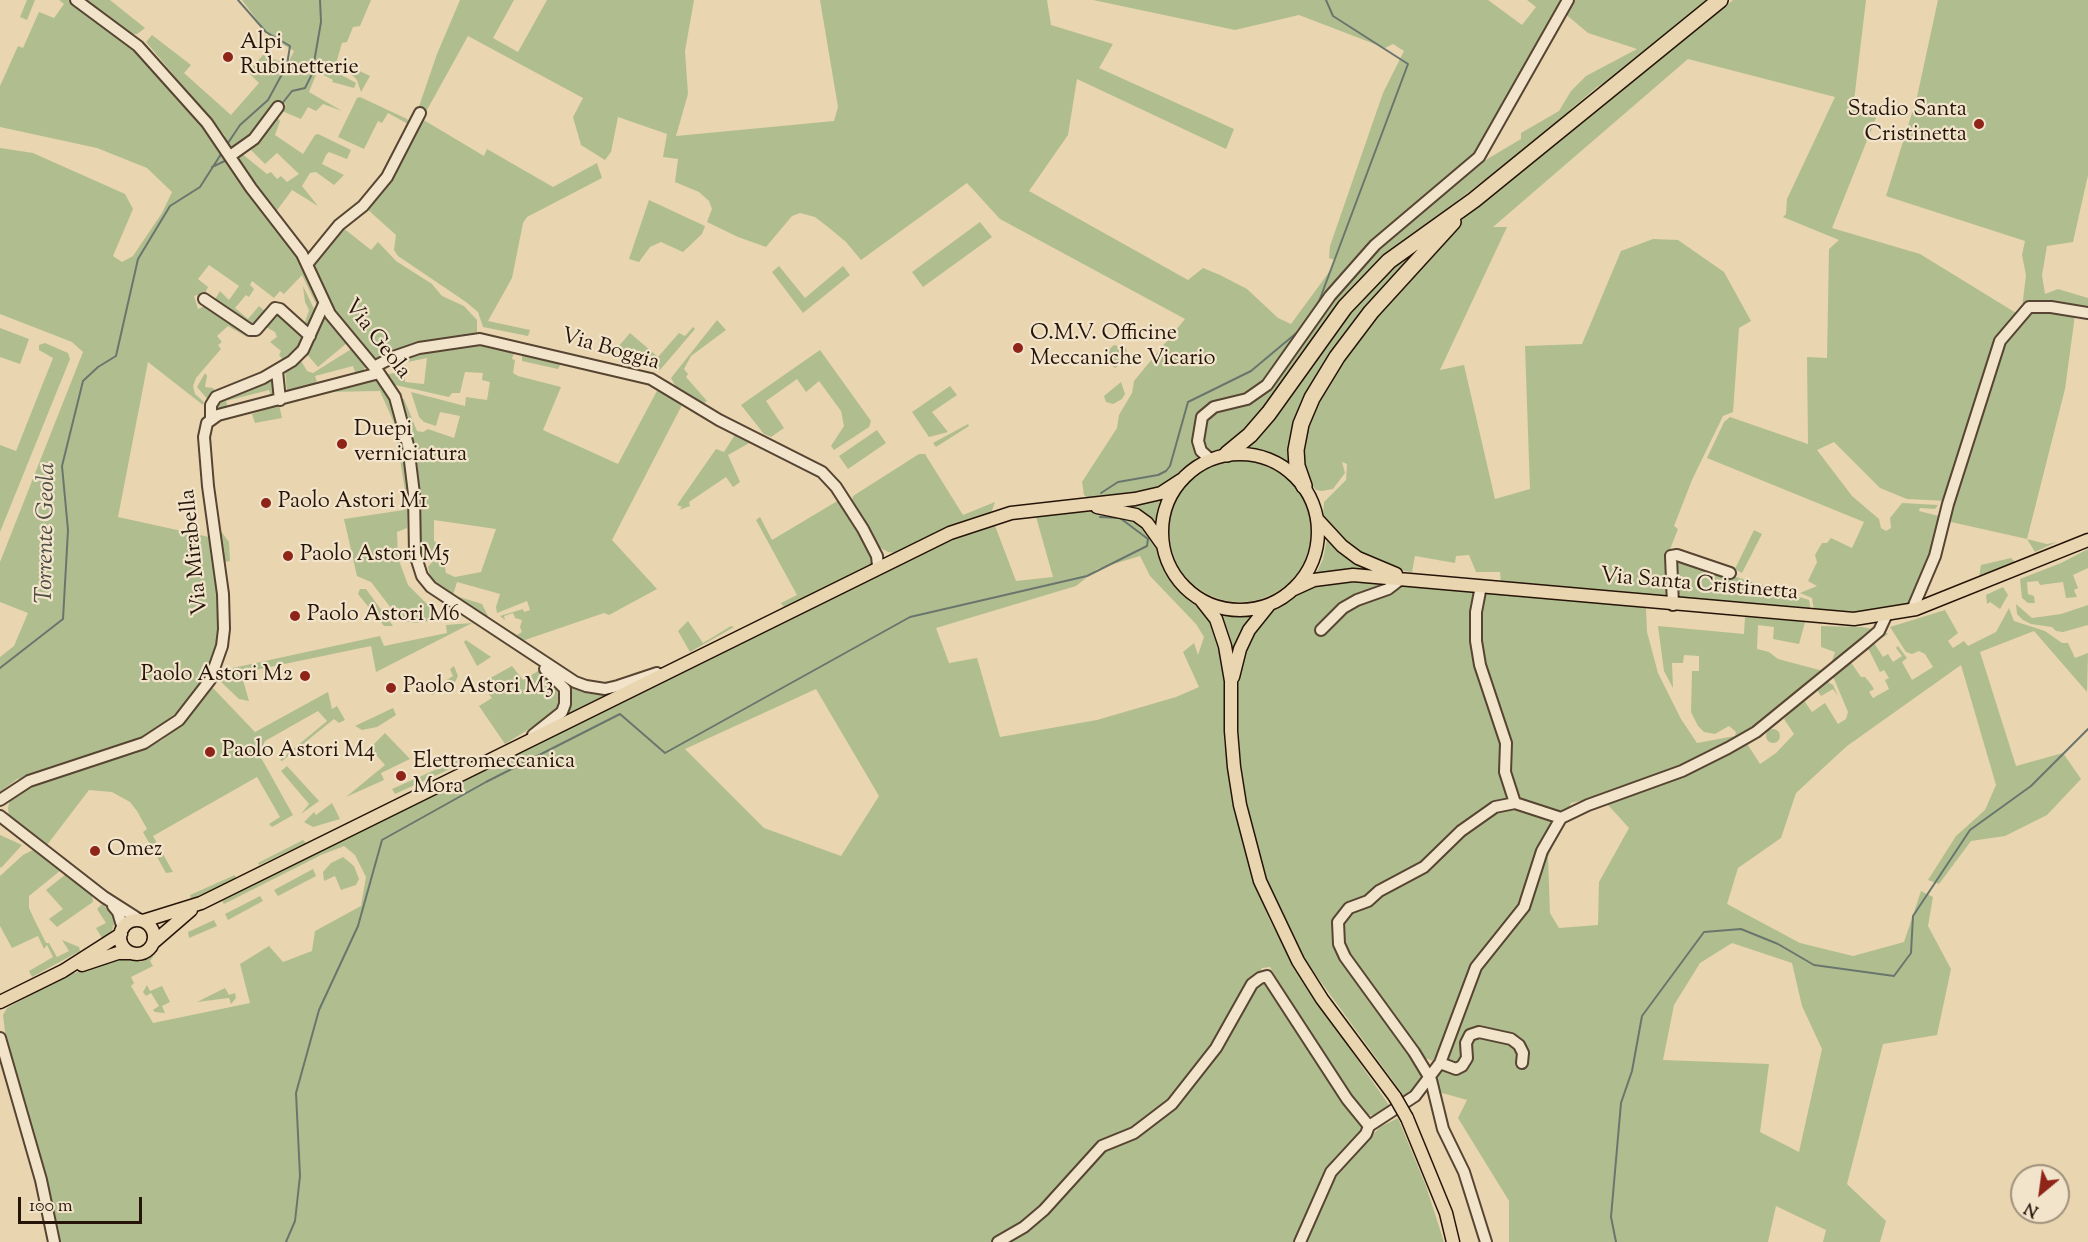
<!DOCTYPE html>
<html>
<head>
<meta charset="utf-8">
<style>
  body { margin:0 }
  #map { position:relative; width:2088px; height:1242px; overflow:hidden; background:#e9d5af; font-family:"Sorts Mill Goudy",serif }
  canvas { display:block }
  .north { position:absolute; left:2010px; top:1164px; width:60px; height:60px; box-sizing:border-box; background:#f1e4cb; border:2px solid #a0917d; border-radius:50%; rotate:209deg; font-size:16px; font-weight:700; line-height:24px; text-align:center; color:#261409 }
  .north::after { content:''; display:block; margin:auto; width:21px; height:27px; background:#8f2418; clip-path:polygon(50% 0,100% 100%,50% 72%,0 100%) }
  .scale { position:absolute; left:18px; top:1197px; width:124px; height:27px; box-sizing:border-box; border:3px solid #261409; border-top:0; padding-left:8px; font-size:18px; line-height:21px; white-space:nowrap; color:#261409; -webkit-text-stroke:4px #f1e4cb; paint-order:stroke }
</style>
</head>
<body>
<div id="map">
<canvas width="2088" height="1242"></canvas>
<div class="north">N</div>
<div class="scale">100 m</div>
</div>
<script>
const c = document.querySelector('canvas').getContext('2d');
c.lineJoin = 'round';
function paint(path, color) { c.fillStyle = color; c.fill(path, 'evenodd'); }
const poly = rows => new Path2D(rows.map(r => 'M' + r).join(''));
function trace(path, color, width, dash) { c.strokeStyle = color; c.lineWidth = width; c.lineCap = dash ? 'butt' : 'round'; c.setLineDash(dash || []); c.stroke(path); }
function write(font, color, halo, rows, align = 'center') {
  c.font = font + ' "Sorts Mill Goudy",serif'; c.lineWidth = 4.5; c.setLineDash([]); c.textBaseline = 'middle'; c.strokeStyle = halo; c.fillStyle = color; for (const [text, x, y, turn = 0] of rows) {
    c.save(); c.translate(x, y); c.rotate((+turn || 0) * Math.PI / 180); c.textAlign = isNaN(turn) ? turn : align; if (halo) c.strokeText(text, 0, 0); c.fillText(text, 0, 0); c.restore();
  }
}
paint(poly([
  [27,0,35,0,27,20,20,17],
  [59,0,68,0,109,27,139,52,195,114,299,256,320,304,317,306,302,275,284,294,280,291,274,298,252,281,250,285,254,289,249,297,246,295,235,308,248,319,259,306,267,313,254,327,214,301,220,291,229,300,239,286,209,265,198,279,208,287,205,293,194,296,198,309,207,305,212,311,248,333,247,337,228,326,217,336,222,342,218,345,221,349,196,378,193,386,195,394,204,402,203,405,148,362,118,517,209,537,218,601,217,643,214,659,207,676,188,703,155,730,138,740,46,775,17,779,0,792,0,657,14,646,28,613,0,602,0,562,83,352,72,342,0,314,0,148,33,153,125,194,133,209,113,256,122,262,133,256,162,213,172,192,147,168,97,148,0,127,0,86,18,46,23,48,39,12,54,18,64,4],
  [83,0,110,0,145,28,137,34,132,34],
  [242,0,371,0,360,26,353,27,347,42,342,43,337,60,370,76,361,92,357,80,341,64,321,62,309,92,342,111,323,104,316,111,308,107,301,119,282,111,286,104,277,103,263,124,234,150,229,148,223,138,225,136,146,42,152,35,191,65,184,73,231,115,259,83,248,72,263,55,281,62,289,61,294,51,269,36],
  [460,0,514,0,493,38,518,52,547,0,694,0,685,51,688,94,676,136,834,121,838,107,820,0,1047,0,1051,25,1113,44,1099,68,1234,129,1226,149,1077,79,1068,135,1029,191,1188,280,1203,268,1220,275,1247,289,1278,318,1291,324,1332,268,1335,260,1329,258,1330,246,1383,93,1404,51,1393,44,1385,48,1299,15,1235,30,1093,0,1488,0,1522,25,1536,7,1527,0,1564,0,1477,155,1401,216,1361,255,1264,381,1253,390,1206,408,1195,425,1198,457,1168,483,1148,493,1088,498,1084,495,1082,482,1117,428,1119,415,1132,393,1134,381,1185,319,1000,219,967,183,861,260,846,242,828,227,815,217,800,213,792,216,766,247,738,237,707,222,712,209,709,201,699,192,675,182,678,159,663,157,667,134,618,117,611,152,605,160,581,145,573,117,583,98,468,36,422,119,484,156,487,149,553,187,597,163,602,178,527,217,523,223,512,278,488,321,530,330,528,336,483,327,478,312,466,302,398,256,394,250,396,235,366,208,415,118,437,54],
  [1571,0,1708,0,1623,73,1597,87,1571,109,1561,121,1405,241,1232,445,1214,452,1208,450,1202,445,1206,417,1213,410,1250,400,1378,245,1474,167,1521,139,1521,133,1559,111,1571,91,1586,76,1637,49,1588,33,1563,12],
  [1733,0,1866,0,1853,109,1876,118,1832,228,1920,254,2021,316,2026,275,2022,255,2025,241,1886,196,1917,97,1938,0,2088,0,2088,175,2073,242,2047,246,2042,275,2045,294,2058,289,2088,298,2088,319,2075,315,2065,389,2027,539,2047,544,2057,542,2035,552,2027,539,1951,522,1953,505,1974,445,2007,327,1947,501,1907,499,1880,488,1834,442,1817,450,1852,496,1879,519,1881,528,1886,531,1891,528,1890,518,1902,503,1938,505,1935,509,1920,508,1919,511,1943,517,1910,601,1906,604,1886,609,1845,613,1814,611,1812,598,1800,593,1817,586,1808,581,1817,562,1815,555,1822,543,1827,543,1831,538,1852,548,1864,522,1707,458,1724,422,1730,417,1808,444,1807,357,1827,358,1829,249,1839,240,1783,217,1786,214,1787,199,1835,97,1688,59,1493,227,1507,227,1440,370,1464,365,1495,499,1530,489,1525,346,1582,344,1621,251,1653,239,1678,240,1724,272,1751,321,1739,328,1733,412,1723,416,1692,480,1674,526,1678,529,1667,557,1668,599,1501,583,1500,572,1476,572,1469,555,1456,556,1455,563,1415,556,1412,572,1396,570,1353,550,1325,522,1323,515,1324,502,1346,480,1347,464,1342,462,1345,473,1333,489,1322,491,1316,490,1304,477,1302,434,1336,364,1464,218],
  [327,67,356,83,354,88,332,82,333,80,322,74],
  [360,97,407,119,411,125,401,145,398,143,408,124,388,113,382,123,378,121,364,149,338,137,357,98],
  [276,116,280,121,275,135,303,154,315,135,318,134,351,150,347,159,329,152,326,155,322,164,344,175,334,185,316,172,310,173,302,186,318,206,292,190,275,213,236,157,241,153,267,174,271,172,277,179,281,176,287,182,299,174,277,153,265,164,249,148],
  [649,200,705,226,702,234,683,252,661,242,650,247,639,262,629,259],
  [980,222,992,237,923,287,912,272],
  [342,227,371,250,378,242,396,261,432,284,442,296,464,306,477,320,477,334,424,343,375,361,338,318,312,262],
  [1413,250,1414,256,1326,372,1293,466,1272,455,1240,449,1351,302],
  [779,266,805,298,843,266,850,275,803,313,772,272],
  [303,286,317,315,309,331,304,325,309,310,305,302],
  [277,311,304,335,301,348,284,361,279,355,281,351,270,342,277,337,275,332,266,327],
  [322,311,347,343,318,367,304,351],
  [717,320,726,330,691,356,684,369,688,374,686,377,707,401,703,404,676,387,671,378],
  [693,327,695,329,660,370,619,357,619,346,630,333,658,357,679,333,685,336],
  [0,328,29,339,20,364,0,357],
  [45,343,68,353,70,359,0,532,0,445,16,451,53,358,39,350,39,345],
  [479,343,515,350,512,359,515,360,513,373,518,376,561,387,543,430,618,464,658,389,682,405,612,540,657,589,609,615,604,613,522,641,497,623,517,635,522,632,520,627,522,620,515,618,513,613,504,616,505,620,500,616,523,609,524,612,530,610,527,601,497,613,496,607,500,594,457,582,453,595,482,604,488,616,484,617,431,581,428,567,434,560,444,563,446,573,455,577,481,572,496,529,434,520,434,541,440,545,438,553,423,554,419,551,416,466,408,417,400,400,404,399,417,431,423,432,428,429,454,438,460,416,440,412,436,426,424,422,419,417,411,392,465,406,466,397,487,400,490,382,482,380,483,373,465,372,460,393,452,393,449,397,391,384,387,374,405,372,405,382,424,384,427,358,384,367,399,357],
  [1114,345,1126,348,1128,358,1123,367,1120,364,1115,368,1106,361,1105,353],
  [353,348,367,364,363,371,355,372,353,366,315,376,317,382,287,392,285,369,300,359,307,371,313,373],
  [820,350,871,421,869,427,834,450,831,446,844,426,841,411,819,381,806,392,797,379,766,401,784,428,771,437,764,434,741,405],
  [522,353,562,362,558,369,522,361],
  [205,373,207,376,205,387,213,388,216,392,209,401,197,387],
  [272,377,276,395,271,396,269,390,226,401,228,407,217,409,217,400],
  [375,379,381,382,390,395,400,420,409,489,405,490,394,423,380,391,321,392],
  [1121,382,1125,394,1122,399,1113,404,1106,402,1104,396],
  [950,386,957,395,932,412,948,432,929,437,912,412],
  [279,405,282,418,255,423,252,414],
  [968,424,969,426,936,447,933,443],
  [877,430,886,443,848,469,839,456],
  [736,433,751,442,728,455,740,482,733,487,726,477,689,502,690,506,679,510,682,507,677,505,716,449,724,452],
  [919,454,925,454,963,515,995,502,991,513,969,520,896,553,888,552,879,547,852,501,853,496],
  '1169 531a71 71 0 1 1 142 0a71 71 0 1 1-142 0Z',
  [1161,499,1155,522,1122,506,1138,503],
  [839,500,873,553,873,565,784,607,781,603,797,595,756,520,760,517,772,540],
  [404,501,408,504,407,528,397,532,398,558,408,585,430,607,447,619,414,623,405,621,394,612,371,582,357,576,344,519,404,510],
  [1078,509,1101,510,1132,518,1149,530,1171,580,1181,593,1207,616,1220,642,1225,677,1224,740,1230,780,1238,823,1256,886,1270,921,1309,990,1391,1108,1377,1116,1365,1114,1331,1068,1270,967,1262,968,1258,975,1260,978,1284,1010,1321,1071,1363,1126,1297,1242,59,1242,59,1231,46,1177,6,1040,3,1015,7,1008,65,976,121,958,141,962,154,955,172,931,150,961,153,966,131,977,134,983,131,986,153,1023,250,1003,240,964,269,946,283,962,312,951,315,931,361,906,366,877,355,855,344,846,321,855,224,904,222,901,947,539,994,523,1016,581,1053,577,1035,513],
  [1140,556,1150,576,1196,624,1204,637,1198,655,1194,643,1183,652,1199,687,1176,697,1097,720,1000,737,977,658,949,663,936,628,1076,586,1097,569],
  [816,689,879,796,841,856,764,828,685,749],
  [220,530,229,542,230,561,225,562],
  [1754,530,1762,534,1742,573,1735,569],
  [1327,539,1367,567,1366,570,1316,574,1323,559],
  [2088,549,2088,568,2073,575,2078,588,2074,590,2077,597,2066,598,2063,582,2040,585,2038,581,2027,582,2028,594,2034,596,2035,603,2028,603,2022,598,2020,579,2061,563],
  [2011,558,2015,562,1979,577,1981,565],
  [1679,559,1809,600,1811,611,1678,600,1676,561],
  [1326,580,1390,581,1389,592,1406,583,1646,608,1647,632,1658,673,1681,719,1697,743,1735,736,1736,732,1729,726,1715,734,1704,732,1698,726,1691,712,1692,671,1699,671,1699,656,1684,655,1683,663,1672,663,1673,688,1664,671,1658,626,1744,634,1745,617,1805,622,1799,644,1773,639,1774,627,1758,625,1757,649,1769,652,1778,659,1823,671,1746,742,1760,764,1776,753,1794,734,1784,719,1803,699,1812,712,1825,703,1838,724,1846,719,1848,712,1832,674,1850,661,1861,677,1865,677,1870,683,1874,689,1869,692,1873,698,1889,689,1885,680,1889,678,1884,670,1880,672,1867,646,1884,631,1888,634,1874,643,1883,657,1888,654,1893,662,1902,656,1896,648,1898,646,1907,658,1902,662,1912,680,1933,667,1925,654,1919,651,1912,654,1906,652,1890,627,1945,610,1958,633,1948,641,1953,648,1964,641,1968,646,1996,632,2009,608,2014,621,2045,631,2062,643,2068,643,2075,658,2088,653,2087,692,2034,631,1980,652,2016,766,2063,753,2081,779,2047,815,2005,836,1971,841,1939,884,1928,880,1956,836,1985,810,1996,785,1961,665,1847,746,1796,793,1781,838,1738,868,1727,904,1800,943,1853,956,1904,942,1921,891,1933,897,1928,926,1951,969,1937,1035,1883,1044,1847,1184,1886,1221,1880,1242,1823,1242,1826,1230,1776,1206,1768,1242,1509,1242,1509,1201,1458,1118,1467,1100,1435,1091,1431,1080,1441,1064,1425,1058,1422,1079,1417,1089,1406,1099,1302,956,1281,918,1265,875,1247,803,1241,764,1238,728,1238,670,1248,640,1268,612,1301,590],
  [1600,796,1629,828,1599,882,1598,925,1559,928,1550,913,1548,857,1571,803],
  [1732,943,1792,963,1802,1006,1822,1049,1799,1152,1760,1132,1769,1064,1663,1060,1674,1005,1700,963],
  [2003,587,2008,595,2000,609,1990,602,1987,604,1986,595],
  [360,589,366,589,393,626,384,626,358,594],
  [2016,604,2032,618,2061,614,2088,605,2088,625,2063,632,2056,631,2052,627,2031,624,2023,620,2017,614],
  [1217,612,1236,616,1253,614,1231,658],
  [688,621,703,643,731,626,734,627,690,652,678,631],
  [472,623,376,672,371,646,241,673,249,701,239,699,219,680,223,676,219,671,380,636,384,646,447,633,446,625],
  [1821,626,1862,627,1873,629,1835,663,1832,661,1835,652,1821,647],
  [466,640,491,657,477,666,464,642],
  [454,666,458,676,455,682,432,695,429,691,453,676,450,669],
  [512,666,523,680,540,670,550,677,562,694,558,711,505,744,479,706,492,698,486,691,485,681],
  [559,676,621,689,562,719],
  [1823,679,1833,685,1838,696,1833,689,1821,696,1817,690,1811,694],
  [212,687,255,732,328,692,332,709,337,706,345,720,339,723,334,719,282,761,280,760,327,721,318,711,265,741,259,754,293,815,272,827,269,824,280,817,257,777,153,836,173,872,166,873,143,832,147,829,137,811,130,802,112,792,89,790,47,845,9,817,8,808,10,799,20,790,89,766,134,754,162,740,183,723],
  [393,708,396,715,377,727,362,730,355,726],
  '1766 736a7 7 0 1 1 14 0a7 7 0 1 1-14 0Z',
  [385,733,410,759,381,773,384,780,346,797,385,765,370,748],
  [462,758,461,764,395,794,392,789],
  [287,766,319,801,301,814,309,804,281,771],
  [332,803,340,819,313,827,304,822,314,812,316,815],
  [0,835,22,845,1,868,0,867],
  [303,840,306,843,259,865,258,863],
  [33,850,61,870,29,896,29,908,34,919,46,943,49,943,57,957,69,951,62,940,79,947,80,951,32,977,29,971,53,957,47,945,44,949,38,936,12,948,0,926,0,876,23,855],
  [343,857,354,866,359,879,356,885,341,890,335,876,324,881,323,872,331,863],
  [313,869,316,876,278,896,274,890],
  [66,874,92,896,93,902,57,927,49,919,63,909,46,890],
  [235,875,236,879,191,899,190,895],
  [260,896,263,901,228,920,225,914],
  [102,904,112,913,115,920,112,931,102,938,96,928,106,923,97,909],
  [214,920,217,926,189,938,188,932],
  [147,985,150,991,162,986,170,1002,162,1006,165,1013,155,1012,153,1010,159,1006,151,993,146,996,143,992],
  [225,988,229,995,235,993,236,998,231,1004,229,998,197,1002],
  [1398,1118,1426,1186,1444,1242,1306,1242,1337,1173,1380,1127]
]), '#b0be8f');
trace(poly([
  [281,105,292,91,305,88,312,74,321,22,320,0],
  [226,146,240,125,268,100,287,65,290,46,266,32,238,0],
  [212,167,229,159],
  [1318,304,1408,64,1333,16,1326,0],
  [1101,493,1118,482,1158,475,1166,471,1170,466,1188,402,1251,371,1300,330],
  [0,668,63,619,68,530,62,466,83,381,98,367,116,356,138,259,170,206,200,187,223,151],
  [286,1242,295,1221,300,1176,296,1093,319,1010,358,926,382,840,486,782,620,714,665,753,910,617,1087,576,1147,546,1148,539,1120,518,1100,517],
  [1616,1242,1611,1217,1621,1103,1632,1071,1642,1016,1704,932,1741,929,1778,944,1814,965,1894,976,1911,953,1913,916,1970,830,2031,786,2088,729]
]), '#6a766d', 2);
const minor = poly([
  [76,0,138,46,207,123,251,188,302,254,330,314,379,373,395,397,408,445,414,494,415,554,422,576,431,587,575,682,586,686,605,689,618,686,657,673],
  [230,156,254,139,278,107],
  [308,263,339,225,363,206,387,177,420,113],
  [204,299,250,330,256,330,275,308,280,309,310,336],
  [374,367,393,357,419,348,480,339,651,379,719,420,822,472,836,487,863,529,877,556,878,566],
  [277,371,280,400],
  [211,418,211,405,216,397,263,378,292,361,303,350,324,304],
  [1210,459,1201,451,1198,441,1202,417,1214,407,1247,399,1267,385,1330,296,1375,245,1479,157,1568,0],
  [1481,586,1476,612,1476,641,1480,665,1506,743,1505,772,1515,803],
  [1673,605,1671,556,1677,555,1730,573],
  [1912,610,1935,556,1948,504,2000,341,2029,307,2051,307,2088,313],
  [1321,630,1343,608,1357,600,1388,589,1401,579],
  [533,735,562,712,565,704,565,689,545,669],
  [0,800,29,781,144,743,179,720,210,680,222,646,224,629,223,594,208,486,204,437,207,423,218,415,379,373],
  [0,816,104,897,140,920],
  [113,906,118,912,123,929],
  [0,1038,41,1180,54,1242],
  [1440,1063,1456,1069,1462,1066,1467,1058,1466,1043,1470,1035,1479,1032,1511,1039,1519,1045,1523,1053,1522,1063],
  [998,1242,1024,1227,1044,1210,1102,1146,1134,1133,1172,1104,1216,1048,1252,984,1260,978,1267,976,1347,1099,1369,1126,1415,1096,1440,1063,1476,967,1524,907,1542,851,1561,818],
  [1300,1242,1331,1172,1366,1134,1369,1126],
  [1486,1242,1464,1172,1443,1129,1431,1080,1414,1052,1345,957,1339,944,1338,922,1349,908,1368,901,1379,891,1424,867,1461,831,1495,807,1515,803,1561,818,1588,805,1682,771,1728,748,1756,732,1865,643,1879,631,1886,616]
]);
const major = poly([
  '1162 532a78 78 0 1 1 156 0a78 78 0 1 1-156 0Z',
  [1097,507,1136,515,1147,523,1162,544],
  [1318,520,1342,546,1358,558,1396,574],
  [1292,590,1314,580,1353,575,1854,619,1916,609,2088,540],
  [1201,600,1216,619,1225,646,1231,681,1231,731,1234,767,1240,805,1260,881,1298,961,1322,999,1395,1097],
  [1233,677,1240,649,1249,630,1269,605],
  '120 937a17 17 0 1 1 34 0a17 17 0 1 1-34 0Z',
  [143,921,201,903,950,533,1011,513,1135,499,1161,493,1181,480],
  [154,942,191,910],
  [82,965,118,953,132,953],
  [0,1002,63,971,121,934],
  [1407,1118,1446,1213,1453,1242]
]);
const highway = poly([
  [1227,454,1250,435,1269,413,1345,307,1389,261,1474,200,1720,0],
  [1304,486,1297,466,1296,450,1301,424,1312,398,1337,357,1371,312,1453,222]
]);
trace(minor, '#574432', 14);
trace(major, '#261409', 15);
trace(highway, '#261409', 18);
trace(minor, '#f1e4cb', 10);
trace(major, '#e9d5af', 12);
trace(highway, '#e9d5af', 15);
const majorBridge = poly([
  [1395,1097,1407,1118]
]);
trace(majorBridge, '#261409', 15, []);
trace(majorBridge, '#e9d5af', 12);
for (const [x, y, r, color] of [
  [228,57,6,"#8f2418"],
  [1979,124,6,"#8f2418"],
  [1018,348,6,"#8f2418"],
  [342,444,6,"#8f2418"],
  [266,503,6,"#8f2418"],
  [288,556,6,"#8f2418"],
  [295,616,6,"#8f2418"],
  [305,676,6,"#8f2418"],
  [391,688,6,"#8f2418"],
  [210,752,6,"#8f2418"],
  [401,776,6,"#8f2418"],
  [95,851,6,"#8f2418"]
]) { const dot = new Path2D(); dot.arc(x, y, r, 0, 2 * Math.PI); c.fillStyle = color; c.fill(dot); trace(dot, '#f1e4cb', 2); }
write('22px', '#261409', '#f1e4cb', [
  ["Alpi",240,44],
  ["Rubinetterie",240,69],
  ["Stadio Santa",1967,111,"right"],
  ["Cristinetta",1967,136,"right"],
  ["O.M.V. Officine",1030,335],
  ["Meccaniche Vicario",1030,360],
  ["Duepi",354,431],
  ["verniciatura",354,456],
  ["Paolo Astori M1",278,503],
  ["Paolo Astori M5",300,556],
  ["Paolo Astori M6",307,616],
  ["Paolo Astori M2",293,676,"right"],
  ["Paolo Astori M3",403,688],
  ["Paolo Astori M4",222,752],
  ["Elettromeccanica",413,763],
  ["Mora",413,788],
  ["Omez",107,851]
], 'left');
write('22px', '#261409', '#f1e4cb', [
  ["Via Geola",376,340,52],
  ["Via Boggia",610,351,16],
  ["Via Mirabella",196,552,-96],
  ["Via Santa Cristinetta",1699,586,5]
]);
write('italic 24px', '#4e4d43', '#f1e4cb', [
  ["Torrente Geola",48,533,-89]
]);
</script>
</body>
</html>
